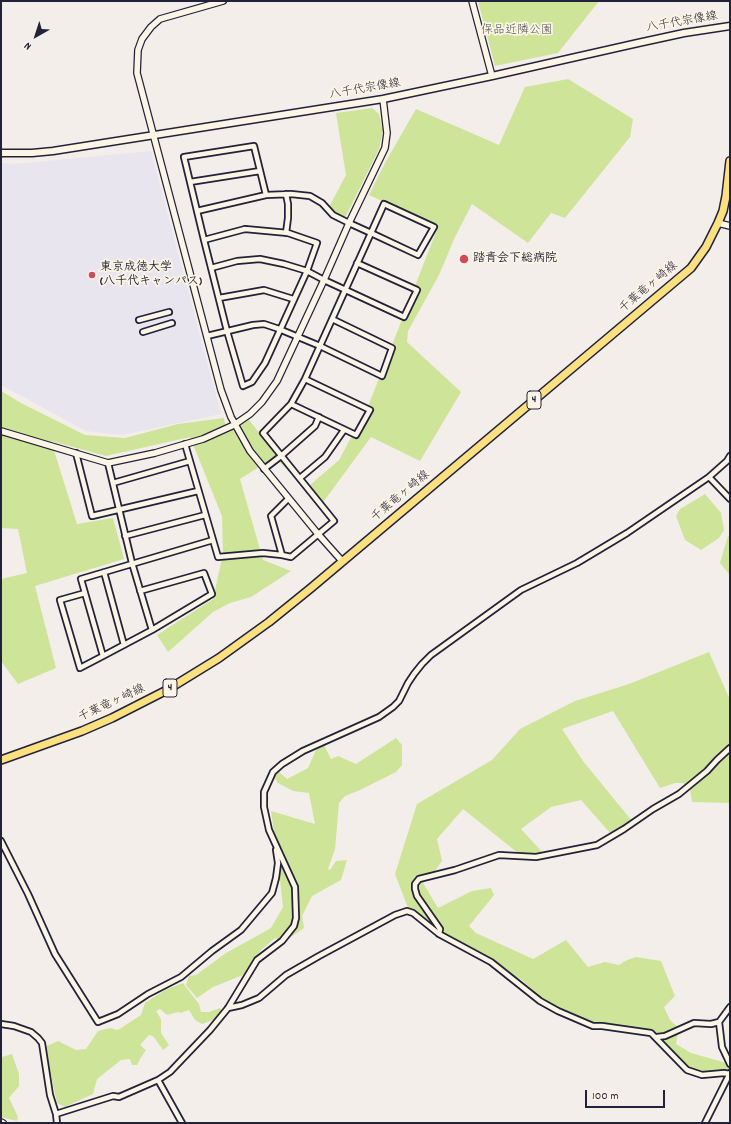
<!DOCTYPE html>
<html>
<head>
<meta charset="utf-8">
<style>
  body { margin:0 }
  #map { position:relative; width:731px; height:1124px; overflow:hidden; background:#f3eee9; font-family:Dekko,sans-serif }
  canvas { display:block }
  .frame { position:absolute; inset:0; border:2px solid #22223b; pointer-events:none }
  .north { position:absolute; left:16px; top:16px; width:40px; height:40px; -webkit-text-stroke:3px #fcf5e5; paint-order:stroke; rotate:219deg; font-size:11px; font-weight:700; line-height:16px; text-align:center; color:#22223b }
  .north::after { content:''; display:block; margin:auto; width:14px; height:18px; background:#22223b; clip-path:polygon(50% 0,100% 100%,50% 72%,0 100%) }
  .scale { position:absolute; left:585px; top:1090px; width:80px; height:18px; box-sizing:border-box; border:2px solid #22223b; border-top:0; padding-left:5px; font-size:12px; line-height:14px; white-space:nowrap; color:#22223b; -webkit-text-stroke:3px #fcf5e5; paint-order:stroke }
</style>
</head>
<body>
<div id="map">
<canvas width="731" height="1124"></canvas>
<div class="frame"></div>
<div class="north">N</div>
<div class="scale">100 m</div>
</div>
<script>
const c = document.querySelector('canvas').getContext('2d');
c.lineJoin = 'round';
function paint(path, color) { c.fillStyle = color; c.fill(path, 'evenodd'); }
const poly = rows => new Path2D(rows.map(r => 'M' + r).join(''));
function trace(path, color, width, dash) { c.strokeStyle = color; c.lineWidth = width; c.lineCap = dash ? 'butt' : 'round'; c.setLineDash(dash || []); c.stroke(path); }
function write(font, color, halo, rows, align = 'center') {
  c.font = font + ' Dekko,"Klee One",sans-serif'; c.lineWidth = 3.5; c.setLineDash([]); c.textBaseline = 'middle'; c.strokeStyle = halo; c.fillStyle = color; for (const [text, x, y, turn = 0] of rows) {
    c.save(); c.translate(x, y); c.rotate((+turn || 0) * Math.PI / 180); c.textAlign = isNaN(turn) ? turn : align; if (halo) c.strokeText(text, 0, 0); c.fillText(text, 0, 0); c.restore();
  }
}
paint(poly([
  [151,151,221,414,122,435,86,431,1,385,1,163,14,164]
]), '#e8e5ee');
paint(poly([
  [478,1,599,1,558,53,495,66],
  [568,79,633,119,630,137,565,218,551,213,528,243,472,204,455,237,439,275,408,331,407,342,461,392,420,461,371,437,321,505,275,457,240,479,263,560,291,571,251,597,230,603,213,612,168,652,157,635,213,599,223,554,222,516,190,437,106,456,51,441,77,524,113,518,124,559,35,586,56,668,18,684,1,661,1,579,27,573,18,529,1,528,1,391,21,403,85,435,125,438,178,424,224,418,227,433,249,420,273,450,309,486,339,460,369,404,438,227,369,195,385,163,416,109,499,145,525,87],
  [372,108,379,114,383,130,379,149,346,216,342,217,335,213,329,207,346,175,336,113],
  [705,494,721,513,724,530,719,538,701,550,685,540,676,516,680,509],
  [728,536,730,537,730,582,729,574,720,563],
  [709,652,730,700,730,803,692,802,690,789,683,783,675,783,660,788,613,711,562,729,583,761,632,821,611,834,581,800,551,807,521,829,543,853,536,855,518,853,463,809,437,839,442,861,435,871,423,883,438,908,472,891,491,888,494,895,469,926,476,933,533,959,566,940,588,967,605,962,619,965,625,961,636,957,661,961,675,996,664,1007,670,1020,679,1028,676,1044,691,1053,730,1064,730,1071,728,1070,707,1072,690,1068,684,1065,652,1030,590,1022,552,1004,539,996,522,980,513,976,493,961,451,939,436,929,420,914,408,908,395,874,417,804,492,760,520,729,575,701,629,684],
  [396,738,402,745,402,765,396,772,360,790,345,796,339,803,335,849,328,869,330,870,336,861,347,860,341,880,312,896,302,916,304,928,282,943,275,938,261,950,243,975,213,987,197,998,186,985,189,976,196,975,226,953,271,928,283,907,277,852,271,811,315,824,309,793,293,791,278,783,273,776,277,770,287,779,308,768,316,750,324,745,331,759,338,756,356,764],
  [183,983,199,1004,201,1012,209,1012,220,1008,222,1011,216,1019,202,1024,195,1020,189,1010,181,1013,178,1012,167,1015,160,1009,156,1011,161,1019,161,1033,169,1045,163,1050,153,1036,149,1035,140,1045,146,1050,140,1059,137,1065,132,1065,130,1059,121,1060,97,1079,93,1094,65,1107,57,1103,45,1047,58,1041,76,1050,86,1049,98,1031,110,1028,118,1030,141,1015,145,1003,165,990],
  [12,1054,19,1074,19,1086,9,1098,18,1117,17,1121,1,1117,1,1062,2,1057]
]), '#cee499');
const minor = poly([
  [190,182,260,171],
  [197,211,266,195],
  [245,229,288,233,317,243,307,271,265,363,252,382,243,386,227,331,204,240,245,229],
  [286,233,288,218,288,204,286,194],
  [204,240,184,157,254,146,266,195,291,194,310,196,322,203,333,215,349,223,371,233,418,255,434,227,384,204,371,233,305,379,291,404,263,433,334,521,291,557,282,555,271,516,288,499],
  [211,268,237,261,260,259,284,264,307,271,324,280,404,317,417,290,357,263],
  [219,298,264,290,293,299],
  [139,320,169,312],
  [143,332,172,323],
  [207,336,253,325,264,324,279,329,320,346,382,376,392,348,332,319],
  [291,404,356,435,370,410,305,379],
  [185,444,218,557,263,553,282,555],
  [76,453,92,516,198,491],
  [108,463,132,563,152,630],
  [264,469,281,456,315,426,319,417],
  [709,477,730,499],
  [300,478,325,457,344,430],
  [113,483,190,461],
  [125,536,205,515],
  [104,572,124,645],
  [85,593,60,600,80,668,103,656,81,579,213,540],
  [103,656,152,630,212,594,204,573,140,591],
  [1,841,28,894,55,954,98,1022,118,1014,148,994,181,977,212,951,241,930,272,893,276,878,278,863,276,850],
  [439,934,440,929,417,896,415,889,415,884,419,879,455,870,499,855,536,857,597,845,624,829,653,809,679,794,707,771,717,760,730,748],
  [228,1008,242,1005,259,998,286,975,319,956,395,915,407,911,413,913,439,934,491,962,540,1001,558,1011,593,1026,602,1026,651,1033,687,1070,702,1075,724,1073,730,1074],
  [719,1022,722,1047,730,1064],
  [1,1024,14,1026,31,1032,38,1038,42,1043,50,1095,56,1114,57,1123],
  [657,1037,665,1036,694,1023,711,1024,719,1022,730,1007],
  [56,1114,113,1096,119,1097,158,1080],
  [182,1123,158,1080,170,1072,210,1030,228,1008,257,960,282,941,294,926,296,918,295,887,269,830,264,807,264,792,273,772,282,764,303,751,379,717,393,707,399,701,408,683,414,674,422,664,431,655,521,590,577,563,627,533,709,477,727,461,730,456],
  [705,1123,730,1073]
]);
const tertiary = poly([
  [223,1,160,19,151,27,142,39,138,50,137,73,221,390,231,417,250,451,318,534,342,561],
  [472,1,492,76],
  [718,223,730,226],
  [1,431,108,463,155,453,203,439,234,425,250,414,262,402,277,381,324,280,349,223,385,148,387,133,383,99],
  [1,1122,3,1123]
]);
const secondary = poly([
  [1,153,32,153,53,151,383,99,492,76,638,43,684,33,730,26]
]);
const primary = poly([
  [1,760,82,731,112,718,167,690,219,658,269,622,311,588,691,268,706,247,718,223,723,211,726,196,730,161]
]);
trace(minor, '#22223b', 8);
trace(tertiary, '#22223b', 8);
trace(secondary, '#22223b', 9);
trace(primary, '#22223b', 10);
trace(minor, '#fcf5e5', 4.5);
trace(tertiary, '#fcf5e5', 5.5);
trace(secondary, '#fcf5e5', 6);
trace(primary, '#fbe080', 7);
for (const [x, y, r, color] of [
  [464,259,5,"#d1495b"],
  [92,275,4,"#d1495b"]
]) { const dot = new Path2D(); dot.arc(x, y, r, 0, 2 * Math.PI); c.fillStyle = color; c.fill(dot); trace(dot, '#fcf5e5', 1.5); }
for (const [x, y, w] of [
  [534,400,14],
  [170,688,14]
]) { const box = new Path2D(); box.roundRect(x - w / 2, y - 9, w, 18, 3); c.fillStyle = '#fcf5e5'; c.fill(box); trace(box, '#22223b', 1); }
write('bold 11px', '#22223b', null, [
  ["4",534,400],
  ["4",170,688]
]);
write('12px', '#22223b', '#fcf5e5', [
  ["八千代宗像線",682,23,-10],
  ["八千代宗像線",365,90,-10],
  ["千葉竜ヶ崎線",649,288,-40],
  ["千葉竜ヶ崎線",401,497,-40],
  ["千葉竜ヶ崎線",112,704,-25]
]);
write('12px', '#4d5252', '#fcf5e5', [
  ["保品近隣公園",517,31]
]);
write('bold 12px', '#22223b', '#fcf5e5', [
  ["踏青会下総病院",473,259],
  ["東京成徳大学",100,268],
  ["(八千代キャンパス)",100,282]
], 'left');
</script>
</body>
</html>
